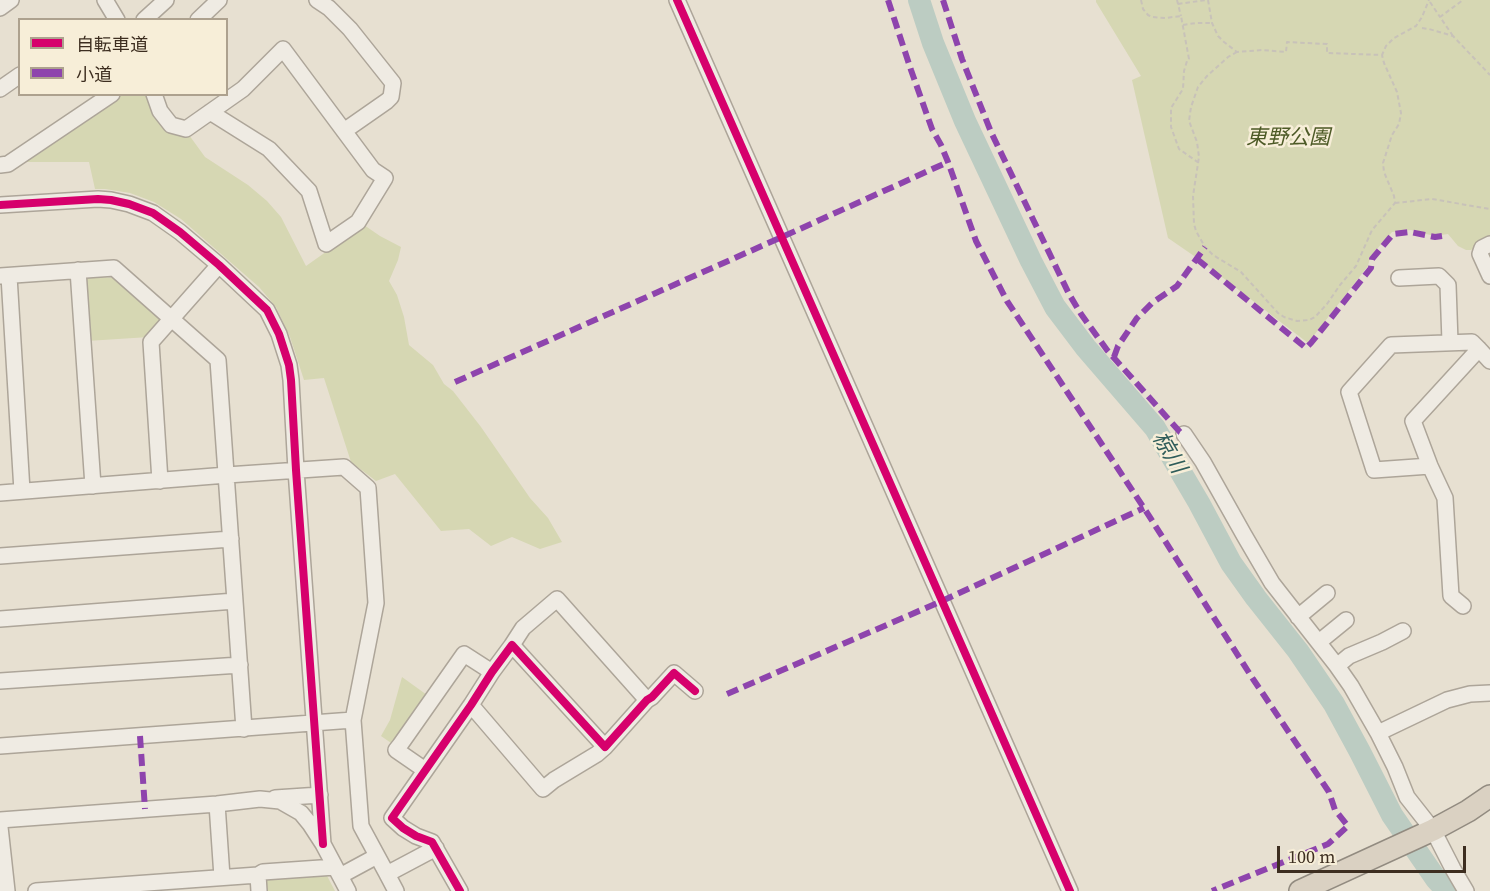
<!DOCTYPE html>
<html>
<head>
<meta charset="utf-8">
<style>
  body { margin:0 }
  #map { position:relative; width:1490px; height:891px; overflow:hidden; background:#e7e0d1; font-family:"Source Serif 4","Noto Sans JP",serif }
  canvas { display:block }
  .legend { position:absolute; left:18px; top:18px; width:210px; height:78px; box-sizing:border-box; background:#f7eed8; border:2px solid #ada18e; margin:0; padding:8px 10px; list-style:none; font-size:18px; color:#3d2e20 }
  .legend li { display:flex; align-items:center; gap:12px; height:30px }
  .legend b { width:30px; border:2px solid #ada18e }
  .scale { position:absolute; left:1277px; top:846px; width:189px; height:27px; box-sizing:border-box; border:3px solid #3d2e20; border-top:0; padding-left:8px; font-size:18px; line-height:21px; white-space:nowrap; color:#3d2e20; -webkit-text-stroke:4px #f7eed8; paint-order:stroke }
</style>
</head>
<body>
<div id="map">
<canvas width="1490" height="891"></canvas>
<ul class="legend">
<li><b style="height:8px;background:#d6006c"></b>自転車道</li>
<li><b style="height:8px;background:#8e44ad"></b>小道</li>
</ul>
<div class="scale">100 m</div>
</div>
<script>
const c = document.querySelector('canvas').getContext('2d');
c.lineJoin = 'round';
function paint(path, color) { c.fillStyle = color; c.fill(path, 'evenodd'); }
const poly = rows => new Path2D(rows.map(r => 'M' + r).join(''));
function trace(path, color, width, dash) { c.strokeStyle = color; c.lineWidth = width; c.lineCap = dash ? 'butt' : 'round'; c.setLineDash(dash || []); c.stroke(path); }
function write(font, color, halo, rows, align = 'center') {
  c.font = font + ' "Source Serif 4","Noto Sans JP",serif'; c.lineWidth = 5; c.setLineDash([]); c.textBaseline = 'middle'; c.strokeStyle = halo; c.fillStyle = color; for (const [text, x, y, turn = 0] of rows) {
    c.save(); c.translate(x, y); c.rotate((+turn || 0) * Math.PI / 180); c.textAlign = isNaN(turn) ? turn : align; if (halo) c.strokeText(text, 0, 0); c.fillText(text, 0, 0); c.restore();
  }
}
paint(poly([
  [1096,0,1490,0,1490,240,1471,250,1466,250,1458,246,1448,234,1434,236,1411,230,1392,232,1370,257,1368,266,1308,343,1197,258,1168,238,1132,80,1141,76,1096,2],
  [121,95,148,95,154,113,170,133,189,135,205,157,248,185,267,201,281,217,306,266,364,225,380,236,401,247,398,260,389,281,397,295,404,317,409,345,433,365,444,384,453,391,481,427,530,498,548,518,562,542,540,549,512,537,491,546,469,529,441,531,395,474,376,481,351,462,324,378,304,380,290,337,276,307,259,287,181,219,154,202,130,193,105,189,95,189,89,162,24,162],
  [89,276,115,278,159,316,160,325,149,337,87,341,85,281],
  [402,677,427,695,394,745,381,736,390,720],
  [325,872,335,891,266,891,265,876]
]), '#d6d7b3');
trace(poly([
  [919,0,933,43,965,121,1031,261,1055,307,1086,348,1155,428,1199,503,1231,563,1256,598,1298,651,1334,704,1360,752,1392,815,1436,879,1447,891]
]), '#bcccc2', 22);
const minor = poly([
  [105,0,117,20],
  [317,0,329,8,350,29,393,83,391,97,387,101,344,131],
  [677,0,1070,891],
  [0,8,11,0],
  [144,20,166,0],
  [198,20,219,0],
  [0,89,20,75],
  [154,94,160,111,171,125,186,129,243,89,283,49,373,170,385,178,358,222,326,244,309,191,269,149,210,112],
  [0,165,8,164,112,94],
  [0,205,98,199,111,200,129,204,153,213,180,232,219,265,267,310,279,334,289,365,291,380,296,470,323,844],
  [1490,244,1482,248,1480,254,1490,276],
  [78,270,93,486],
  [0,276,114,268,218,360,244,729],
  [9,276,22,491],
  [1399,278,1439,276,1448,285,1450,342],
  [1184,434,1203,462,1244,535,1272,583,1337,666,1351,686,1378,733,1395,767,1407,797,1433,830,1453,869,1466,891],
  [1430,466,1374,470,1349,392,1391,345,1472,342,1479,349],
  [160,481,151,342,219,265],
  [0,493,227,475,344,467,368,488,376,603,353,720],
  [0,556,231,539],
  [1463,606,1451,596,1445,498,1430,466,1413,421,1479,349,1490,361],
  [1298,617,1327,593],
  [0,619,235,601],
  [1319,642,1346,620],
  [512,645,523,628,557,599,647,700],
  [1337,666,1349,656,1382,642,1403,631],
  [0,681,240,665],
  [471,705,543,789,554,780,597,754,605,747],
  [1378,733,1447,700,1470,694,1490,693],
  [0,746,353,720,361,826,387,874,436,848],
  [425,770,396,750,400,745,464,654,492,672],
  [275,798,320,795],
  [217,804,222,877],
  [0,820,217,804,260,799,280,801,301,813,310,824,323,844,348,891],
  [0,827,7,891],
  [387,874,396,891],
  [258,875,263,872,335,867],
  [340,876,377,856],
  [36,891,258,875,259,891],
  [460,891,432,842,416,836,403,828,392,818,471,705,492,672,512,645,605,747,647,700,652,697,674,673,695,691]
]);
const highway = poly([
  [1300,891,1433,830,1468,811,1490,796]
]);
trace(minor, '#ada599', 18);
trace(highway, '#928b80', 24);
trace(poly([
  [1141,0,1143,9,1148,15,1152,17,1165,18,1181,16,1189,59,1187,61,1184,71,1183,89,1171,108,1171,127,1179,149,1199,163],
  [1177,0,1181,16],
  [1208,0,1212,23,1218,36,1224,42,1237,52,1262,50,1286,52,1287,42,1327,44,1327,53,1382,55,1386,46,1394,38,1416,26,1422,17,1429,0],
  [1430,2,1440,17],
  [1178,4,1206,0],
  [1183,25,1196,23,1212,23],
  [1422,28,1429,29,1453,36,1490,75],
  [1453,36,1440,17,1463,0],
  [1237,52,1228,57,1207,76,1198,87,1191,107,1189,121,1197,142,1199,157,1193,196,1194,224,1196,231,1205,247,1213,255,1241,272,1278,313,1284,317,1297,321,1309,320,1315,317,1327,304,1340,285,1356,266,1372,230,1395,203,1394,196,1384,172,1383,163,1392,135,1399,124,1401,113,1397,92,1384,63,1382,55],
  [1395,203,1432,199,1490,209]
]), '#c8c2b9', 2, [4.5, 3]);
trace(minor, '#efebe3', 15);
trace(highway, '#dad1c2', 21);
trace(poly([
  [888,0,911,70,932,129,941,145,948,162,976,241,1007,301,1144,508,1253,679,1329,792,1335,810,1348,826,1328,844,1212,891],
  [943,0,962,59,991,132,1069,294,1081,314,1107,350,1180,432,1184,434],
  [1197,259,1306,348,1311,343,1371,268,1372,259,1393,234,1410,232,1435,237,1442,236],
  [1114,357,1118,346,1137,318,1152,303,1177,286,1205,247],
  [455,382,782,237,948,162],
  [727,694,942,601,1144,508],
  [140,736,145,809]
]), '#8e44ad', 6, [12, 6]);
trace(poly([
  [677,0,1070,891],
  [0,205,98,199,111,200,129,204,153,213,180,232,219,265,267,310,279,334,289,365,291,380,296,470,323,844],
  [460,891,432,842,416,836,403,828,392,818,471,705,492,672,512,645,605,747,647,700,652,697,674,673,695,691]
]), '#d6006c', 8);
write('italic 21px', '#4d5a26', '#f7eed8', [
  ["東野公園",1288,139]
]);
write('italic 22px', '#2f5d5a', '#f7eed8', [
  ["椋川",1168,453,60]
]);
</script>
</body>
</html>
